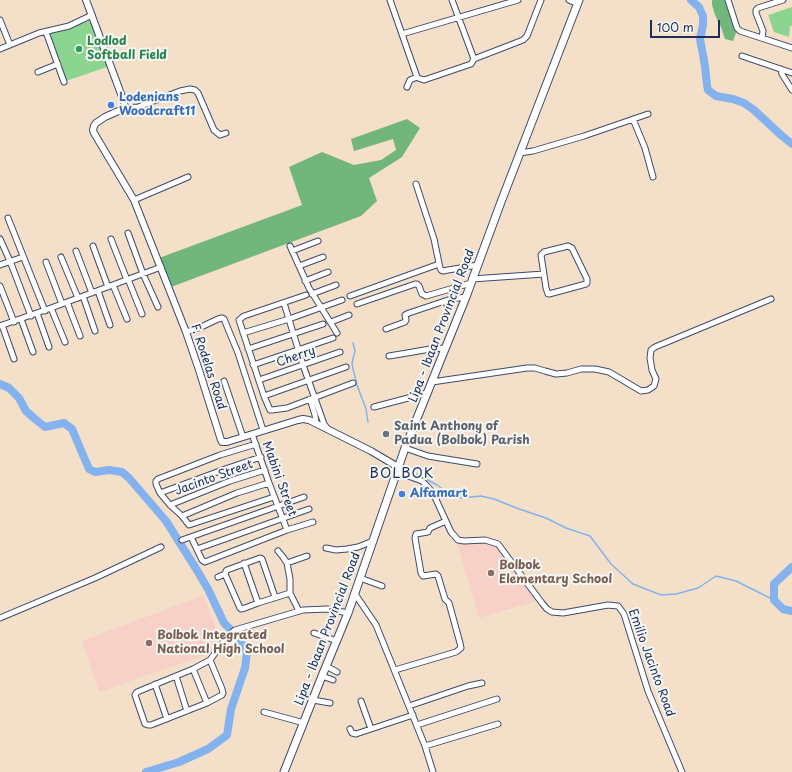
<!DOCTYPE html>
<html>
<head>
<meta charset="utf-8">
<style>
  body { margin:0 }
  #map { position:relative; width:792px; height:772px; overflow:hidden; background:#f4e0c9; font-family:"Playpen Sans",sans-serif }
  canvas { display:block }
  .scale { position:absolute; left:650px; top:20px; width:70px; height:18px; box-sizing:border-box; border:2px solid #1b2f5e; border-top:0; padding-left:5px; font-size:12px; line-height:14px; white-space:nowrap; color:#1b2f5e; -webkit-text-stroke:3px #f6f6f2; paint-order:stroke }
</style>
</head>
<body>
<div id="map">
<canvas width="792" height="772"></canvas>
<div class="scale">100 m</div>
</div>
<script>
const c = document.querySelector('canvas').getContext('2d');
c.lineJoin = 'round';
function paint(path, color) { c.fillStyle = color; c.fill(path, 'evenodd'); }
const poly = rows => new Path2D(rows.map(r => 'M' + r).join(''));
function trace(path, color, width, dash) { c.strokeStyle = color; c.lineWidth = width; c.lineCap = dash ? 'butt' : 'round'; c.setLineDash(dash || []); c.stroke(path); }
function write(font, color, halo, rows, align = 'center') {
  c.font = font + ' "Playpen Sans",sans-serif'; c.lineWidth = 4; c.setLineDash([]); c.textBaseline = 'middle'; c.strokeStyle = halo; c.fillStyle = color; for (const [text, x, y, turn = 0] of rows) {
    c.save(); c.translate(x, y); c.rotate((+turn || 0) * Math.PI / 180); c.textAlign = isNaN(turn) ? turn : align; if (halo) c.strokeText(text, 0, 0); c.fillText(text, 0, 0); c.restore();
  }
}
paint(poly([
  [487,543,496,544,537,601,479,618,457,544],
  [204,595,220,641,212,645,214,652,99,692,82,641]
]), '#f7d1c7');
paint(poly([
  [792,7,792,26,790,26,789,37,774,32,768,15],
  [93,20,110,66,66,81,48,33]
]), '#8cd591');
paint(poly([
  [712,0,725,0,736,33,733,41,725,39,721,27,715,15,712,5],
  [407,119,420,128,402,157,369,178,377,201,361,216,171,287,159,258,302,205,289,167,322,152,354,165,381,160,396,150,393,139,354,151,351,139]
]), '#71b67b');
trace(poly([
  [353,343,355,351,352,363,353,369,357,385,366,409,368,422],
  [417,474,437,485,452,496,460,498,481,496,494,499,519,509,546,518,566,528,590,536,611,564,633,584,661,595,676,594,698,588,716,576,736,581,774,600]
]), '#83b2ee', 1.5);
trace(poly([
  [691,0,699,7,703,16,703,25,700,39,705,66,707,85,708,90,716,96,733,99,744,103,754,110,782,136,792,144],
  [0,384,9,388,19,398,26,411,35,419,45,427,64,423,72,429,89,469,95,472,109,470,122,472,129,478,166,521,195,567,208,589,224,623,239,638,247,652,245,668,231,709,227,735,208,749,179,762,146,772],
  [792,567,774,584,774,600,783,609,792,611]
]), '#83b2ee', 8);
const minor = poly([
  [390,0,417,77,418,78,424,80,471,64,474,59,523,40,527,36,541,0],
  [452,0,474,59],
  [569,0,578,4],
  [728,0,737,28,740,31,792,48],
  [0,20,10,45],
  [46,32,64,82],
  [402,34,518,0],
  [762,38,763,31,756,13,756,10,758,8,783,0],
  [0,49,39,33,69,26,92,15],
  [742,56,792,73],
  [781,69,782,74,792,90],
  [38,72,58,64],
  [407,87,410,80,417,77],
  [125,108,138,107,180,91,190,89,195,90,198,93,214,130,220,135,226,133],
  [633,119,645,148,653,177],
  [519,153,533,151,584,136,648,114],
  [416,184,434,239,440,268,441,270,443,271,448,270,478,265],
  [134,200,188,177],
  [8,218,45,311],
  [128,233,143,274,158,307],
  [0,239,10,261,31,316],
  [111,239,127,280],
  [93,246,108,287],
  [290,246,309,288,337,333],
  [568,246,572,248,587,279,587,283,586,284,549,294,548,294,546,288,541,255,544,252,568,246],
  [76,251,92,293],
  [292,251,318,241],
  [61,257,78,298],
  [46,262,62,304],
  [0,265,23,257],
  [299,266,323,257],
  [128,279,142,314],
  [472,279,544,274],
  [305,281,328,272],
  [113,285,127,319],
  [0,286,14,322],
  [98,291,110,325],
  [312,294,336,285],
  [306,295,244,316,239,320,264,396,270,410,272,410,287,408,353,383],
  [83,296,95,331],
  [350,296,439,264],
  [67,302,80,336],
  [284,303,303,365,324,424,327,428],
  [357,304,415,284,417,284,419,286,422,294,426,296,471,283],
  [51,308,65,342],
  [37,313,49,347],
  [21,319,33,352],
  [331,322,349,315],
  [2,325,14,359],
  [0,326,51,308,161,267],
  [386,329,405,322,406,320,405,315,409,313,451,299,466,297],
  [186,332,201,327,218,319,222,318,224,319,238,353,263,430],
  [243,333,289,319,342,300],
  [248,349,323,324],
  [389,356,413,352,430,349,445,348],
  [253,365,333,338],
  [259,380,340,352],
  [224,381,243,437],
  [432,382,527,368,535,368,545,371,556,374,567,373,581,369,595,369,609,372,641,391,648,390,654,386,656,379,652,370,650,358,651,350,655,347,771,299],
  [264,396,346,367],
  [310,399,315,415,316,423],
  [374,407,427,393],
  [252,434,269,483,287,530],
  [256,444,220,455,158,479,156,481,156,484,160,493,170,505,182,516,189,525,274,497],
  [405,448,428,456,477,464],
  [397,472,422,481,427,486,433,493,451,532,458,540,464,541,485,540,498,544,542,603,547,609,552,612,563,613,608,605,618,606,624,614,648,691,682,772],
  [160,493,228,468,261,457],
  [170,505,230,481,265,470],
  [182,516,237,493,269,483],
  [191,537,202,560,205,562,287,530,313,522],
  [182,540,304,497],
  [326,548,336,550,347,549,358,547,373,541],
  [197,549,309,509],
  [278,551,283,557,287,563,290,579,290,593,299,611],
  [244,563,258,603],
  [287,563,307,556],
  [225,574,240,608,241,609,245,608,258,603,290,593],
  [218,577,225,574,226,571,227,570,260,558,262,559,275,597],
  [360,578,382,586],
  [355,594,376,625,425,746,433,772],
  [0,618,95,578,161,547],
  [314,633,337,641],
  [210,660,222,689,223,693,222,695,207,703,151,725,148,725,145,724,135,695,137,692,193,669,210,660,227,637,235,630,303,610,327,609,348,613],
  [326,666,337,672],
  [193,669,207,703],
  [395,670,456,652,461,648,460,643,449,603,445,599,438,576,436,574,423,576,421,573,415,538,416,534,428,532,430,528,446,521],
  [176,676,187,711],
  [322,676,333,680],
  [155,684,167,719],
  [313,700,330,703],
  [361,701,371,729],
  [409,706,468,686,482,683],
  [264,712,304,723],
  [417,725,497,699],
  [350,729,352,733,356,734,413,715],
  [425,746,498,724]
]);
const tertiary = poly([
  [86,0,124,102,125,108,105,117,96,123,94,126,93,130,94,133,134,200,186,332,199,370,221,440,222,442,227,442,298,420,303,419,309,420,371,451,398,467]
]);
const secondary = poly([
  [284,772,322,676,348,613,405,448,466,297,501,202,579,0]
]);
trace(minor, '#3c4a6e', 7);
trace(tertiary, '#3c4a6e', 8);
trace(secondary, '#3c4a6e', 9);
trace(minor, '#fff', 5);
trace(tertiary, '#fff', 6);
trace(secondary, '#fff', 7);
for (const [x, y, r, color] of [
  [79,49,4,"#2e9e5b"],
  [111,105,4,"#3f7fe0"],
  [386,434,4,"#6b7280"],
  [402,494,4,"#3f7fe0"],
  [491,573,4,"#8d6e63"],
  [149,643,4,"#8d6e63"]
]) { const dot = new Path2D(); dot.arc(x, y, r, 0, 2 * Math.PI); c.fillStyle = color; c.fill(dot); trace(dot, '#f6f6f2', 1.5); }
write('bold 12px', '#27864d', '#f6f6f2', [
  ["Lodlod",87,42],
  ["Softball Field",87,56]
], 'left');
write('bold 12px', '#366cbe', '#f6f6f2', [
  ["Lodenians",119,98],
  ["Woodcraft11",119,112],
  ["Alfamart",410,494]
], 'left');
write('12px', '#1b2f5e', '#f6f6f2', [
  ["Lipa - Ibaan Provincial Road",442,326,-69],
  ["Cherry",296,357,-19],
  ["F. Rodelas Road",208,367,72],
  ["Jacinto Street",214,478,-20],
  ["Mabini Street",279,479,70],
  ["Lipa - Ibaan Provincial Road",328,629,-69],
  ["Emilio Jacinto Road",651,663,70]
]);
write('bold 12px', '#5b616d', '#f6f6f2', [
  ["Saint Anthony of",394,427],
  ["Padua (Bolbok) Parish",394,441]
], 'left');
write('bold 12px', '#785e54', '#f6f6f2', [
  ["Bolbok",499,566],
  ["Elementary School",499,580],
  ["Bolbok Integrated",157,636],
  ["National High School",157,650]
], 'left');
c.letterSpacing = '1px';
write('14px', '#1b2f5e', '#f6f6f2', [
  ["BOLBOK",402,474]
]);
c.letterSpacing = '0px';
</script>
</body>
</html>
